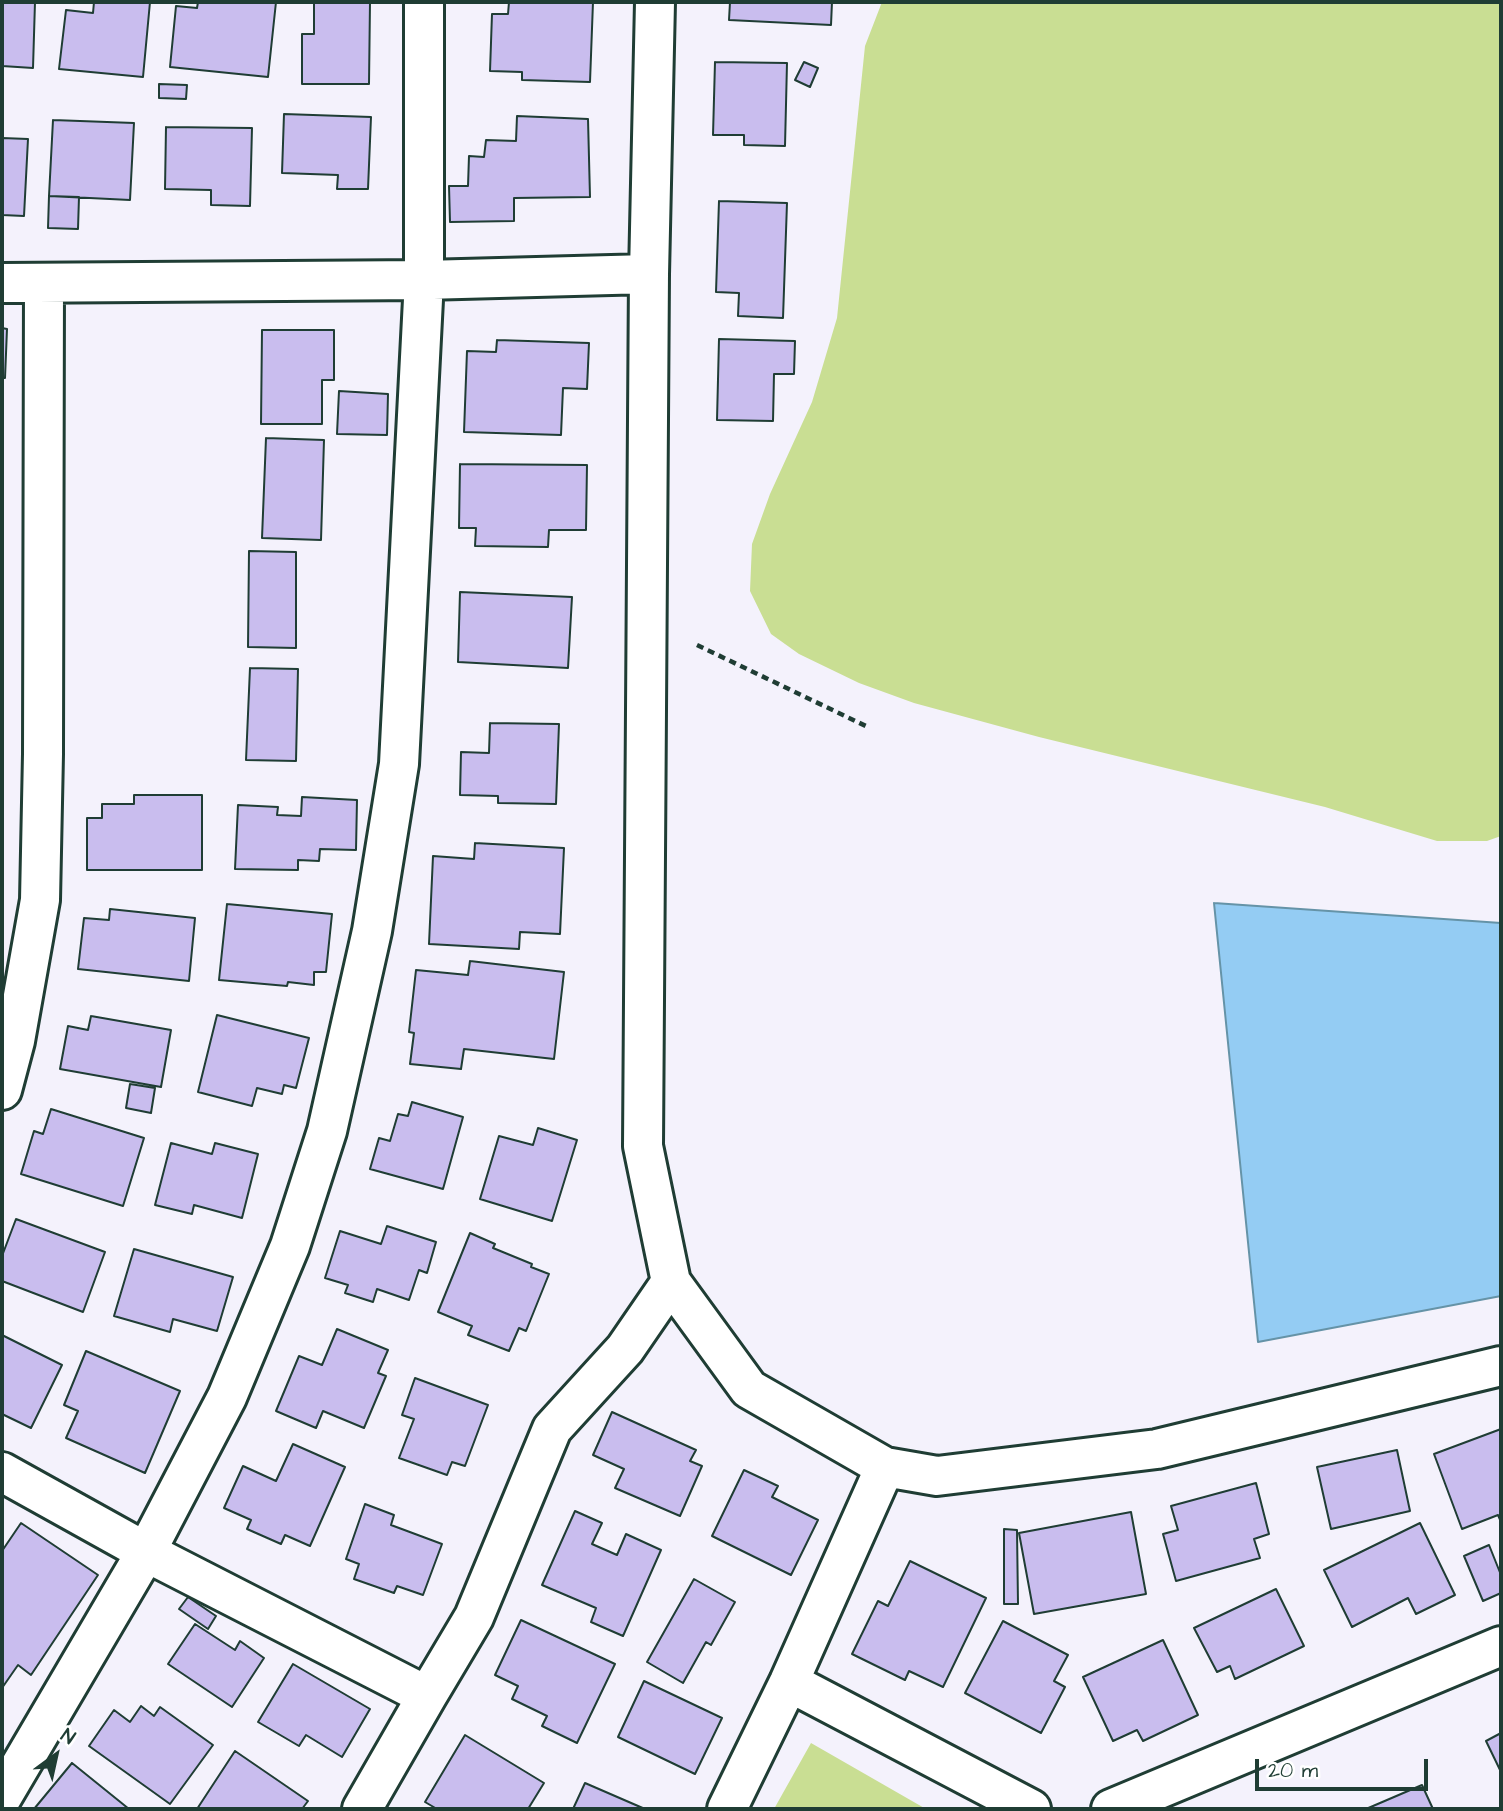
<!DOCTYPE html>
<html>
<head>
<meta charset="utf-8">
<style>
  body { margin:0 }
  #map { position:relative; width:1503px; height:1811px; overflow:hidden; background:#f4f2fc; font-family:"Architects Daughter",sans-serif }
  canvas { display:block }
  .frame { position:absolute; inset:0; border:4px solid #1f3d34; pointer-events:none }
  .north { position:absolute; left:21px; top:1720px; width:70px; height:70px; -webkit-text-stroke:5px #fff; paint-order:stroke; rotate:33deg; font-size:19px; font-weight:700; line-height:28px; text-align:center; color:#1f3d34 }
  .north::after { content:''; display:block; margin:auto; width:24px; height:32px; background:#1f3d34; clip-path:polygon(50% 0,100% 100%,50% 72%,0 100%) }
  .scale { position:absolute; left:1255px; top:1759px; width:173px; height:32px; box-sizing:border-box; border:4px solid #1f3d34; border-top:0; padding-left:9px; font-size:21px; line-height:24px; white-space:nowrap; color:#1f3d34; -webkit-text-stroke:5px #fff; paint-order:stroke }
</style>
</head>
<body>
<div id="map">
<canvas width="1503" height="1811"></canvas>
<div class="frame"></div>
<div class="north">N</div>
<div class="scale">20 m</div>
</div>
<script>
const c = document.querySelector('canvas').getContext('2d');
c.lineJoin = 'round';
function paint(path, color) { c.fillStyle = color; c.fill(path, 'evenodd'); }
const poly = rows => new Path2D(rows.map(r => 'M' + r).join(''));
function trace(path, color, width, dash) { c.strokeStyle = color; c.lineWidth = width; c.lineCap = dash ? 'butt' : 'round'; c.setLineDash(dash || []); c.stroke(path); }
paint(poly([
  [882,2,1501,2,1501,836,1487,841,1437,841,1325,807,1039,737,914,703,859,683,799,654,771,634,750,591,752,544,770,494,812,402,837,318,865,46],
  [811,1743,926,1809,774,1809]
]), '#c9de93');
const water = poly([
  [1214,903,1501,923,1501,1296,1258,1342,1214,903]
]);
paint(water, '#94ccf3');
trace(water, '#6593a7', 2);
const building = poly([
  [2,2,35,2,33,68,2,66,2,2],
  [94,2,150,2,143,77,59,69,66,10,93,13,94,2],
  [198,2,276,2,268,77,170,67,176,6,197,8,198,2],
  [314,2,370,2,369,84,302,84,302,34,314,34,314,2],
  [509,2,593,2,590,82,522,80,522,72,490,71,492,14,508,14,509,2],
  [730,2,832,2,831,25,729,20,730,2],
  [715,62,787,63,785,146,744,145,744,135,713,135,715,62],
  [804,62,818,68,810,87,795,80,804,62],
  [159,84,187,85,186,99,159,98,159,84],
  [284,114,371,117,368,189,337,189,338,175,282,173,284,114],
  [517,116,588,119,590,197,514,198,514,221,450,222,449,186,468,186,469,156,484,157,486,140,516,141,517,116],
  [53,120,134,123,130,200,49,196,53,120],
  [166,127,252,128,250,206,211,205,211,190,165,189,166,127],
  [2,138,28,139,24,216,2,215,2,138],
  [49,196,79,197,78,229,48,228,49,196],
  [719,201,787,203,783,318,738,316,739,293,716,292,719,201],
  [2,328,7,329,5,378,2,378,2,328],
  [262,330,334,330,334,380,322,380,322,424,261,424,262,330],
  [719,339,795,341,794,374,774,374,773,421,717,420,719,339],
  [497,340,589,343,587,389,563,388,561,435,464,432,467,351,496,352,497,340],
  [339,391,388,394,387,435,337,434,339,391],
  [266,438,324,440,321,540,262,538,266,438],
  [460,464,587,465,586,530,549,530,548,547,475,546,476,528,459,528,460,464],
  [249,551,296,552,296,648,248,647,249,551],
  [460,592,572,597,568,668,458,662,460,592],
  [250,668,298,669,296,761,246,760,250,668],
  [490,723,559,724,556,804,498,803,498,796,460,795,461,752,489,753,490,723],
  [134,795,202,795,202,870,87,870,87,818,102,818,102,804,134,804,134,795],
  [302,797,357,800,356,850,320,849,319,861,298,860,298,870,235,869,238,805,278,807,277,815,301,816,302,797],
  [475,843,564,848,560,934,520,932,519,949,429,944,433,856,474,859,475,843],
  [227,904,332,914,326,972,314,972,314,985,288,982,287,986,219,980,227,904],
  [110,909,195,918,189,981,78,969,84,918,109,920,110,909],
  [470,961,564,972,554,1059,464,1049,461,1069,410,1064,414,1033,409,1032,416,970,468,975,470,961],
  [217,1015,309,1038,296,1088,284,1085,282,1094,257,1088,252,1106,198,1092,217,1015],
  [91,1016,171,1030,161,1087,60,1069,68,1026,88,1030,91,1016],
  [130,1084,155,1088,151,1113,126,1108,130,1084],
  [412,1102,463,1117,443,1189,370,1169,379,1138,390,1141,398,1114,408,1116,412,1102],
  [51,1109,144,1138,123,1206,21,1174,34,1131,43,1134,51,1109],
  [538,1128,577,1140,552,1221,480,1199,499,1136,533,1145,538,1128],
  [171,1143,212,1154,215,1143,258,1154,242,1218,194,1205,192,1214,155,1205,171,1143],
  [16,1219,105,1252,83,1312,2,1281,2,1256,16,1219],
  [387,1226,436,1242,427,1273,419,1270,409,1300,377,1289,373,1302,345,1293,348,1285,325,1278,340,1231,381,1244,387,1226],
  [470,1233,495,1244,493,1248,532,1264,531,1267,549,1274,526,1331,519,1328,509,1351,468,1335,472,1326,438,1312,470,1233],
  [134,1249,233,1277,217,1331,173,1319,170,1332,114,1316,134,1249],
  [337,1329,388,1350,378,1373,386,1376,364,1428,323,1411,316,1428,276,1411,299,1356,322,1365,337,1329],
  [2,1335,62,1365,31,1428,2,1414,2,1335],
  [86,1351,180,1391,145,1473,66,1438,78,1411,64,1405,86,1351],
  [415,1378,488,1405,465,1466,452,1462,447,1475,399,1458,414,1419,402,1415,415,1378],
  [612,1412,696,1450,690,1461,702,1466,680,1516,615,1488,624,1469,593,1455,612,1412],
  [1501,1429,1501,1522,1498,1515,1462,1529,1434,1454,1501,1429],
  [293,1444,345,1467,310,1546,285,1535,281,1544,247,1529,251,1520,224,1508,243,1466,276,1481,293,1444],
  [1397,1450,1410,1511,1331,1529,1317,1467,1397,1450],
  [744,1470,778,1486,772,1497,818,1520,791,1575,712,1536,744,1470],
  [1256,1483,1269,1534,1254,1539,1260,1558,1176,1581,1163,1534,1178,1530,1171,1506,1256,1483],
  [365,1504,394,1515,391,1525,442,1544,423,1595,397,1586,394,1593,354,1579,359,1564,346,1559,365,1504],
  [575,1511,602,1523,592,1544,617,1555,626,1534,661,1550,623,1636,591,1622,596,1608,542,1585,575,1511],
  [1131,1512,1146,1594,1034,1614,1019,1533,1131,1512],
  [21,1523,98,1575,31,1675,18,1665,2,1688,2,1551,21,1523],
  [1420,1523,1455,1595,1416,1614,1408,1598,1352,1627,1324,1570,1420,1523],
  [1004,1529,1017,1530,1018,1604,1004,1604,1004,1529],
  [1489,1545,1501,1575,1501,1593,1483,1601,1464,1556,1489,1545],
  [910,1561,986,1598,943,1687,909,1671,905,1680,852,1654,878,1601,888,1606,910,1561],
  [694,1579,735,1602,711,1645,706,1642,683,1683,647,1662,694,1579],
  [1276,1589,1304,1646,1235,1679,1230,1666,1217,1672,1194,1628,1276,1589],
  [188,1597,216,1616,208,1629,179,1609,188,1597],
  [521,1620,615,1664,577,1743,542,1726,547,1716,512,1699,518,1686,495,1675,521,1620],
  [1003,1621,1068,1655,1054,1681,1065,1687,1041,1733,965,1693,1003,1621],
  [195,1624,235,1650,240,1641,264,1658,232,1707,168,1664,195,1624],
  [1163,1640,1198,1715,1143,1741,1137,1730,1113,1741,1083,1677,1163,1640],
  [293,1664,370,1709,342,1757,306,1735,299,1746,258,1722,293,1664],
  [644,1681,722,1718,695,1774,618,1737,644,1681],
  [141,1706,154,1716,160,1707,213,1745,170,1804,89,1746,114,1710,130,1722,141,1706],
  [1501,1733,1501,1772,1486,1741,1501,1733],
  [465,1735,544,1783,528,1809,437,1809,425,1802,465,1735],
  [235,1751,308,1801,302,1809,197,1809,235,1751],
  [72,1763,129,1809,34,1809,72,1763],
  [585,1783,645,1809,573,1809,585,1783],
  [1422,1785,1433,1809,1366,1809,1422,1785]
]);
paint(building, '#c9bdee');
trace(building, '#1f3d34', 2);
const minor = poly([
  [655,2,649,274,643,1146,671,1282,749,1389,885,1467,937,1476,1157,1449,1501,1366],
  [2,283,424,280,649,274],
  [2,1090,15,1041,40,900,43,754,44,284],
  [2,1472,146,1552,427,1696,474,1617,552,1429,625,1349,671,1282],
  [789,1682,1031,1809],
  [2,1797,146,1552,227,1397,290,1246,327,1131,372,931,399,764,424,280,424,2],
  [362,1809,427,1696],
  [727,1809,789,1682,885,1467],
  [1111,1809,1501,1646]
]);
trace(minor, '#1f3d34', 44);
trace(poly([
  [697,645,870,728]
]), '#1f3d34', 4.5, [7, 5]);
trace(minor, '#fff', 38);
</script>
</body>
</html>
